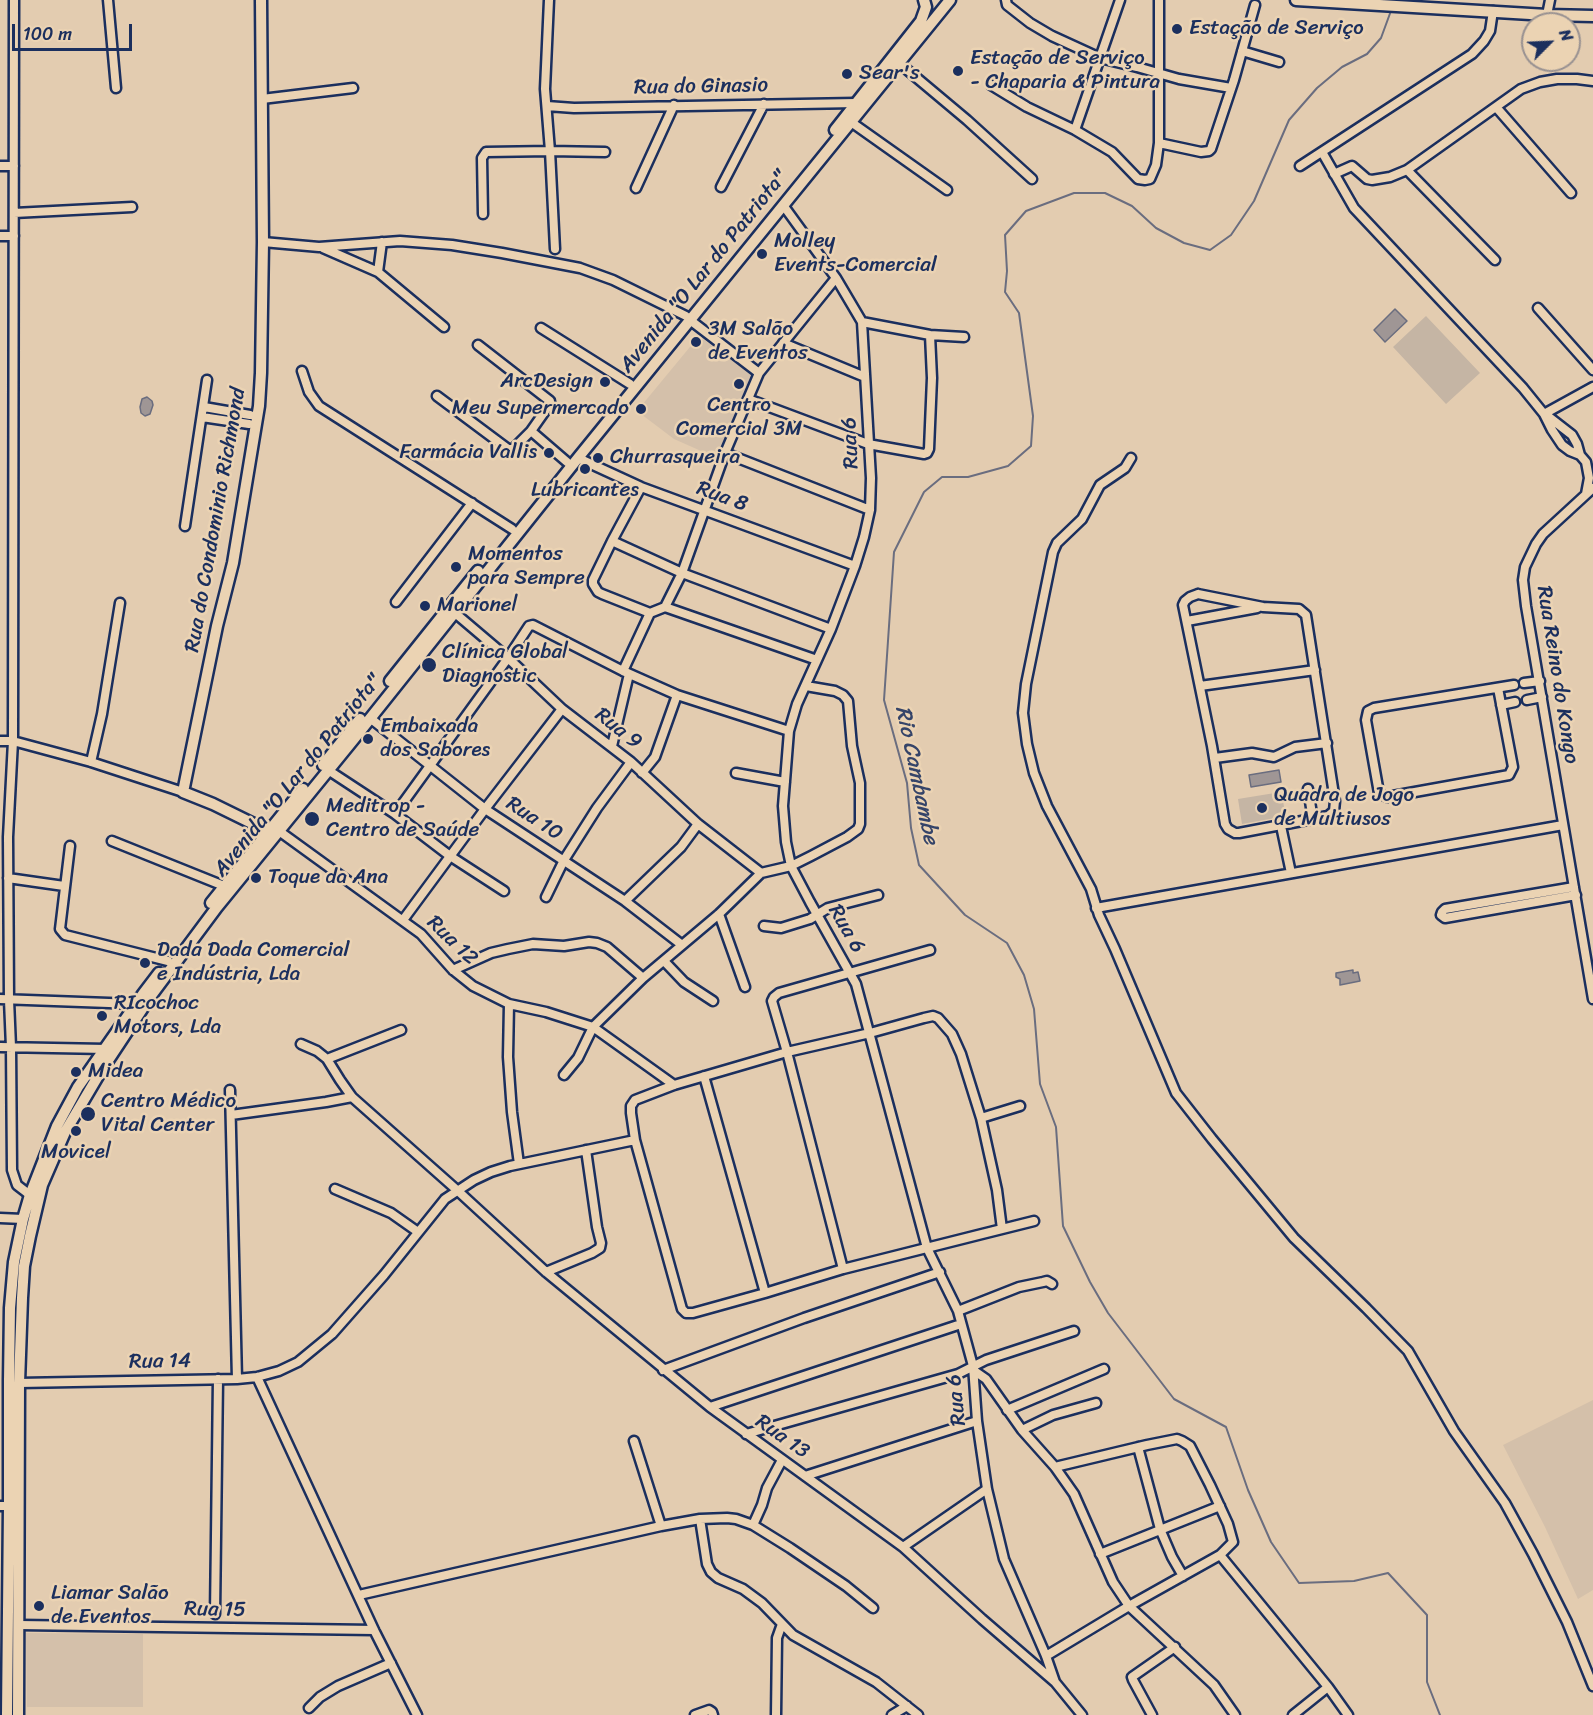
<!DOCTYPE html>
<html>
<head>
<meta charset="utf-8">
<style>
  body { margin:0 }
  #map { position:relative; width:1593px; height:1715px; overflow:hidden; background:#e3ccb0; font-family:Sriracha,sans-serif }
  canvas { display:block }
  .north { position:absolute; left:1521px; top:12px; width:60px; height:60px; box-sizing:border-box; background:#ebd3b3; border:2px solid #989191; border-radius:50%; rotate:66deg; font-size:16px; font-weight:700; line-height:24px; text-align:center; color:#1b2f5e }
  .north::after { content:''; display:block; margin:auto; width:21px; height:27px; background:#1b2f5e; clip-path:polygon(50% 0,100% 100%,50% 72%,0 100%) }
  .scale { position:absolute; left:12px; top:24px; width:120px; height:27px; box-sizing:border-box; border:3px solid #1b2f5e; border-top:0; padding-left:8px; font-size:18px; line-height:21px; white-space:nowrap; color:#1b2f5e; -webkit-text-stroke:4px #ebd3b3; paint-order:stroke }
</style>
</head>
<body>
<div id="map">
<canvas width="1593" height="1715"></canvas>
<div class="north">N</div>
<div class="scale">100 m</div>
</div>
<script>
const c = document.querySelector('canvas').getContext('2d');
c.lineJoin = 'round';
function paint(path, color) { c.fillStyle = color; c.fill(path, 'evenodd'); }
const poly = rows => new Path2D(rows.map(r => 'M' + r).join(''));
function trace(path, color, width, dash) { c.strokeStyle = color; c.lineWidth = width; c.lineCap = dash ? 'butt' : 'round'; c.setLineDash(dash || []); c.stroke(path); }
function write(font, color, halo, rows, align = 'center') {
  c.font = font + ' Sriracha,sans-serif'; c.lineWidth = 5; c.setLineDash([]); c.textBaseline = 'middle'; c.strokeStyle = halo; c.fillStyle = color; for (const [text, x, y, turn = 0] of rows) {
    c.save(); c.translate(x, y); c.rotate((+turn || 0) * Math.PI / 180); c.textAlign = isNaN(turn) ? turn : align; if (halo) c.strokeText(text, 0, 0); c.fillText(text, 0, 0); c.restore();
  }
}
paint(poly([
  [699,336,751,375,717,458,674,439,637,411],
  [1593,1400,1593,1590,1578,1599,1545,1527,1503,1445],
  [26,1633,143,1634,143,1707,27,1707]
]), '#d4c0aa');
paint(poly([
  [1426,316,1480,373,1446,404,1393,347],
  [1281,792,1286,816,1242,824,1238,799]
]), '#c5b5a4');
const water = poly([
  [1395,309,1407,321,1385,342,1374,330,1395,309],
  [147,397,152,401,153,405,150,414,145,416,141,413,140,407,142,399,147,397],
  [1279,770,1281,782,1251,787,1249,775,1279,770],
  [1353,970,1353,973,1358,972,1360,981,1340,985,1340,979,1336,977,1336,973,1353,970]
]);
paint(water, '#9f9695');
trace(water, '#6a6d7f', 1.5);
trace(poly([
  [1392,8,1381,38,1367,54,1342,67,1317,88,1289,120,1254,201,1231,235,1210,250,1184,243,1156,228,1132,206,1105,193,1074,193,1026,211,1005,235,1007,271,1005,292,1019,313,1033,416,1031,446,1008,466,968,477,942,477,924,492,894,552,884,700,907,783,911,828,919,865,965,915,1007,943,1024,975,1034,1009,1040,1084,1056,1127,1063,1226,1090,1282,1108,1313,1174,1399,1226,1427,1248,1490,1271,1542,1299,1583,1354,1581,1388,1573,1427,1615,1427,1682,1440,1715]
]), '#6a6d7f', 2);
const minor = poly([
  [14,0,13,741,8,837,9,1000,11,1047,12,1170,17,1185,30,1195],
  [108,0,116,88],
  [549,0,545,89,550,151,555,249],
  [1006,0,1007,5,1030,23,1052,36,1100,58,1137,67,1179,79,1231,88],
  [1547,15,1550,0],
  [1242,51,1279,62],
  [899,63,967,120,1032,179],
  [991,85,1027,107,1075,130,1112,152,1138,179,1145,180,1150,179,1156,165,1159,143,1159,0],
  [262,99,353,88],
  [547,106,574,108,856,103],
  [1496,107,1571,193],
  [851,122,947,190],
  [1075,130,1120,0],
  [1159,143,1201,152,1209,151,1211,149,1234,80,1255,5],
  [1322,152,1354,208,1523,388,1544,414,1552,430,1562,445,1570,451,1580,455],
  [0,166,14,166],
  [1300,166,1472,54,1484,41,1490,31,1493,11],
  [1407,170,1495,260],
  [1334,174,1352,166,1367,179,1372,180,1390,177,1407,170,1521,89,1540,82,1557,79,1577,79,1593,81],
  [721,187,764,104],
  [636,188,674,105],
  [783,205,836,278,862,322,871,478,870,510,864,537,855,566,831,629,797,704,789,731,783,806,786,842,791,866,810,902,856,984,927,1248,958,1311,973,1366,977,1421,987,1489,1004,1559,1046,1656,1055,1682],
  [14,213,132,207],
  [483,214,482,158,486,152,550,151,605,152],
  [0,236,14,236],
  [263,242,319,247,400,241,452,245,502,253,580,268,613,280,686,316],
  [323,248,378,272,444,327],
  [378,272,382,242],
  [1538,308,1593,370],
  [690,320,759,373],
  [862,322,930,335,964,337],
  [541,328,630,384],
  [783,343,865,377],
  [302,371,309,392,319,406,512,529],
  [437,396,508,449,513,449,531,431,550,404,550,401,478,345],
  [748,399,868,444,924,454,927,453,929,449,932,378,930,335],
  [204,407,250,415],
  [1544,414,1593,387],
  [1545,414,1572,435,1577,444,1580,455,1586,462,1589,478,1586,494],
  [202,417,249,424],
  [531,431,567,462],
  [725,453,870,510],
  [578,458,641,487,855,566],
  [1131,458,1125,468,1100,485,1082,519,1057,543,1053,552,1026,684,1023,713,1027,744,1034,773,1047,806,1091,889,1099,915,1115,949,1176,1093,1212,1139,1294,1238,1366,1308,1408,1351,1454,1431,1505,1503,1533,1554,1567,1622,1593,1686],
  [641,487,612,541,593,580,593,584,598,592,602,594,650,613],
  [1593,488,1543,534,1536,544,1525,567,1523,580,1526,606,1593,999],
  [185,526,207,380],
  [612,541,682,573,831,629],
  [1198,594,1263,607,1299,609,1306,615,1335,801,1334,811,1328,816,1239,833,1235,833,1228,829,1225,824,1212,746,1183,605,1185,601,1190,597,1198,594],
  [396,602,472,503],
  [665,607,682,573,725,453,759,373,836,278],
  [455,613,508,658,562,709,631,762,698,824,761,873],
  [1187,621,1257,608],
  [623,671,650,613,665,607,817,660],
  [1524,683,1540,681],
  [1200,686,1315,670],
  [1498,688,1513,767,1509,775,1387,797,1379,793,1366,720,1368,711,1374,708,1514,685],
  [1527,700,1542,697],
  [1501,705,1515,702],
  [370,718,485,809,625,901,682,945],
  [0,741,13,741,91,762,183,792],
  [612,746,629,674],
  [1215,758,1252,753,1274,757,1295,747,1327,743],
  [91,762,102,714,120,603],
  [328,770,395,814,450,856,504,891],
  [642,773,655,757,677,695],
  [736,773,785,782],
  [1308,789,1313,820],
  [395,814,508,658,529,626,533,625,623,671,677,695,789,731],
  [1281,826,1291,873],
  [279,831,421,934,453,970,473,986,509,1004,546,1012,593,1027,674,1085],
  [112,841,224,886],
  [70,846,60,929,65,935,168,961],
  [8,878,64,886],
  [1574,887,1445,909,1442,912,1441,915,1445,918,1576,895],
  [546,897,564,860,597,808,631,762],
  [625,901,681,847,698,824],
  [1096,908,1563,825],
  [719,914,745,987],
  [403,920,485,809,562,709],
  [764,926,781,928,810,919,828,908,878,895],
  [664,961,684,982,713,1001],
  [453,970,491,953,508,949,533,944,564,946,589,942,597,943,607,947,643,978],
  [0,999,136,1004],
  [509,1004,508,1057,512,1112,519,1164],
  [301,1044,317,1051,327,1059,340,1080,352,1097,458,1191,546,1272,710,1407,903,1547,982,1619,1055,1682,1082,1715],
  [0,1047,106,1049],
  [327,1059,401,1030],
  [564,1075,578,1058,593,1027,643,978,719,914,761,873,791,866,811,856,847,837,858,829,860,824,860,783,852,746,848,701,843,695,835,691,806,686],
  [704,1076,765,1293],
  [230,1090,237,1379],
  [231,1115,326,1102,352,1097],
  [981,1118,1020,1106],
  [335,1189,391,1213,418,1232],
  [0,1218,23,1219],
  [1002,1229,997,1190,981,1118,961,1054,952,1034,938,1018,933,1016,924,1018,870,1033,787,1052,674,1085,635,1100,631,1106,631,1113,635,1140,682,1309,686,1313,693,1313,765,1293,843,1269,982,1234,1034,1221],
  [843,1269,787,1052,772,1001,774,997,779,993,930,950],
  [546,1272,592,1253,600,1248,601,1243,597,1227,586,1150],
  [958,1311,1019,1287,1043,1282,1047,1281,1052,1284],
  [663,1370,804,1318,940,1272],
  [973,1370,986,1379,1022,1430,1055,1467,1074,1494,1113,1582,1129,1606,1214,1685,1235,1715],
  [257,1377,374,1630,417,1715],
  [19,1383,237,1379,257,1377,279,1371,298,1362,332,1334,384,1275,445,1199,474,1180,491,1172,510,1166,635,1140],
  [710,1407,961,1324],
  [1007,1410,1104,1369],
  [1022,1430,1053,1415,1096,1403],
  [746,1434,958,1374,986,1360,1074,1331],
  [634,1441,661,1526],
  [1138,1447,1160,1529,1172,1557,1183,1576],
  [805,1476,977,1421],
  [0,1506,9,1506],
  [700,1519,707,1564,711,1572,718,1578,743,1589,762,1603,793,1635,876,1682,918,1715],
  [753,1525,762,1505,767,1488,782,1460],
  [903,1547,987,1489],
  [1100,1554,1220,1506],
  [1220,1555,1328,1687,1348,1715],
  [359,1595,661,1526,700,1519,727,1518,736,1519,753,1525,790,1548,846,1586,873,1608],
  [215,1614,218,1379],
  [19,1625,374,1630],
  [1046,1656,1129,1606,1220,1555,1233,1542,1228,1524,1210,1485,1190,1446,1182,1441,1177,1439,1147,1445,1055,1467],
  [309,1708,320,1697,338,1686,391,1663],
  [695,1715,709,1710,712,1712,713,1715],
  [776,1715,777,1638,782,1624],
  [892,1715,907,1706],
  [1152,1715,1133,1680,1132,1677,1175,1647],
  [1293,1715,1328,1687]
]);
const major = poly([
  [261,0,263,242,261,373,259,406,233,563,217,626,183,792,213,804,268,831],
  [1296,0,1547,15,1593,16],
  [835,130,921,21,926,7,924,0],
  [390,681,478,571],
  [323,765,360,719],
  [211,903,303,789],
  [7,1715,9,1506,9,1380,10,1308,14,1262,23,1219,30,1195,57,1126,78,1087,143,994,159,973],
  [18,1715,19,1383,22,1298,24,1266,30,1236,42,1185,65,1132,101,1071,150,997,217,907,353,740,578,458,950,0]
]);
trace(minor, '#1b2f5e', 13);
trace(major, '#1b2f5e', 15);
trace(minor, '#ebd3b3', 8);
trace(major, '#ebd3b3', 10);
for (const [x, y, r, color] of [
  [1177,29,6,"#1b2f5e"],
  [958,71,6,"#1b2f5e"],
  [847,74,6,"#1b2f5e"],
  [762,254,6,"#1b2f5e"],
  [696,342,6,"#1b2f5e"],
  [605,382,6,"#1b2f5e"],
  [739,384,6,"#1b2f5e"],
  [641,409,6,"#1b2f5e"],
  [549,453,6,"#1b2f5e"],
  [598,458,6,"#1b2f5e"],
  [585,469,6,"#1b2f5e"],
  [456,567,6,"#1b2f5e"],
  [425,606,6,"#1b2f5e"],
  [429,665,8,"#1b2f5e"],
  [368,739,6,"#1b2f5e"],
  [1262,808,6,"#1b2f5e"],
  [312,819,8,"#1b2f5e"],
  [256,878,6,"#1b2f5e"],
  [145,963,6,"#1b2f5e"],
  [102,1016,6,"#1b2f5e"],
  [76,1072,6,"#1b2f5e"],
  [88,1114,8,"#1b2f5e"],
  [76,1131,6,"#1b2f5e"],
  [39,1606,6,"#1b2f5e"]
]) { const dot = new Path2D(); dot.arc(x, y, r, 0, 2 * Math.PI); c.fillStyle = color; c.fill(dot); trace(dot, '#ebd3b3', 2); }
write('21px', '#1b2f5e', '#ebd3b3', [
  ["Estação de Serviço",1189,29],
  ["Estação de Serviço",970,59],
  ["- Chaparia & Pintura",970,83],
  ["Sear's",859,74],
  ["Molley",774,242],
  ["Events-Comercial",774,266],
  ["3M Salão",708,330],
  ["de Eventos",708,354],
  ["ArcDesign",593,382,"right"],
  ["Centro",739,406,"center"],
  ["Comercial 3M",739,430,"center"],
  ["Meu Supermercado",629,409,"right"],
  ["Farmácia Vallis",537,453,"right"],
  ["Churrasqueira",610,458],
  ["Lubricantes",585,491,"center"],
  ["Momentos",468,555],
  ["para Sempre",468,579],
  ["Marionel",437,606],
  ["Clínica Global",442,653],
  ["Diagnostic",442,677],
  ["Embaixada",380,727],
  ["dos Sabores",380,751],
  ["Quadra de Jogo",1274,796],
  ["de Multiusos",1274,820],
  ["Meditrop -",326,807],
  ["Centro de Saúde",326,831],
  ["Toque da Ana",268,878],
  ["Dada Dada Comercial",157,951],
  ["e Indústria, Lda",157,975],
  ["RIcochoc",114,1004],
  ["Motors, Lda",114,1028],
  ["Midea",88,1072],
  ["Centro Médico",101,1102],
  ["Vital Center",101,1126],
  ["Movicel",76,1153,"center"],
  ["Liamar Salão",51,1594],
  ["de Eventos",51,1618]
], 'left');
write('21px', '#1b2f5e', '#ebd3b3', [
  ["Rua do Ginasio",701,87,-1],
  ["Avenida \"O Lar do Patriota\"",704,272,-51],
  ["Rua 6",851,443,-93],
  ["Rua 8",722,497,20],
  ["Rua do Condominio Richmond",216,520,-80],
  ["Rua Reino do Kongo",1557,675,81],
  ["Rua 9",618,729,38],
  ["Avenida \"O Lar do Patriota\"",298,776,-51],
  ["Rua 10",534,819,33],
  ["Rua 6",846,929,60],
  ["Rua 12",452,941,44],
  ["Rua 14",160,1362,-1],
  ["Rua 6",957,1400,-96],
  ["Rua 13",782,1437,35],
  ["Rua 15",215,1610,1]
]);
write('italic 22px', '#354469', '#ebd3b3', [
  ["Rio Cambambe",916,775,78]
]);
</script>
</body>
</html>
